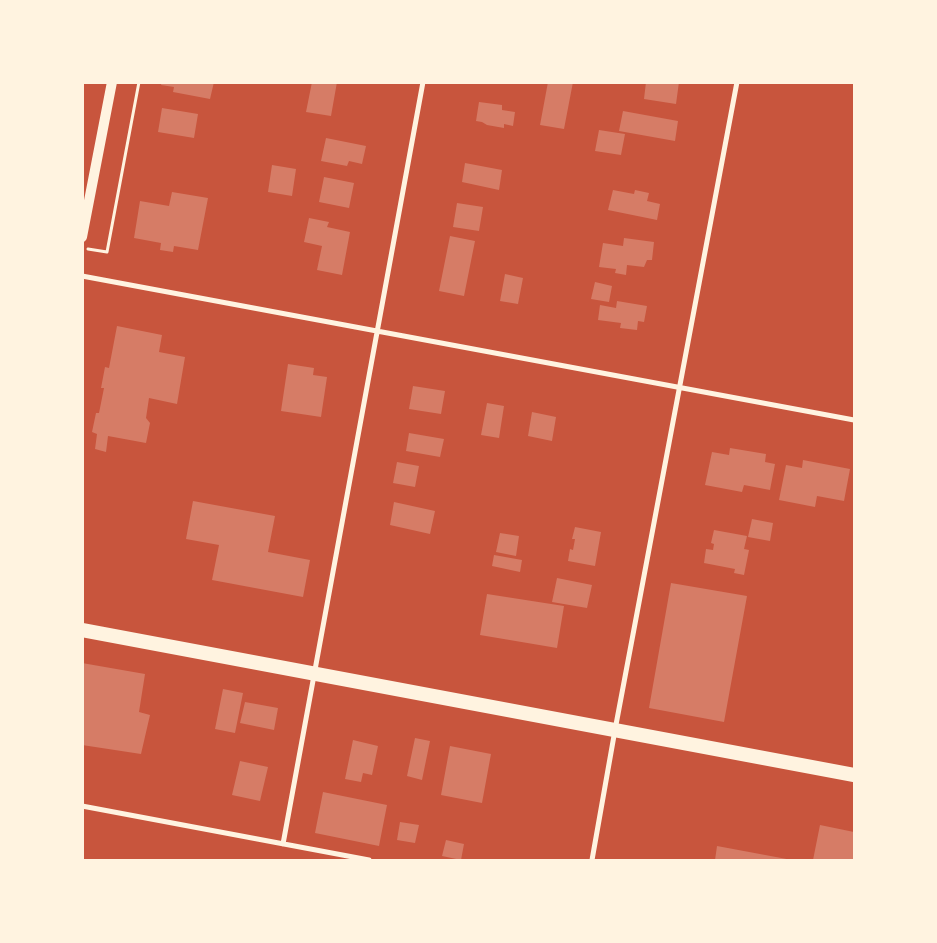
<!DOCTYPE html>
<html>
<head>
<meta charset="utf-8">
<style>
  body { margin:0 }
  #map { position:relative; width:937px; height:943px; overflow:hidden; background:#c8553d; font-family:Mulish,sans-serif }
  canvas { display:block }
  .frame { position:absolute; inset:0; border:84px solid #fff3e0; pointer-events:none }
</style>
</head>
<body>
<div id="map">
<canvas width="937" height="943"></canvas>
<div class="frame"></div>
</div>
<script>
const c = document.querySelector('canvas').getContext('2d');
c.lineJoin = 'round';
function paint(path, color) { c.fillStyle = color; c.fill(path, 'evenodd'); }
const poly = rows => new Path2D(rows.map(r => 'M' + r).join(''));
function trace(path, color, width, dash) { c.strokeStyle = color; c.lineWidth = width; c.lineCap = dash ? 'butt' : 'round'; c.setLineDash(dash || []); c.stroke(path); }
paint(poly([
  [162,82,214,82,210,99,173,92,174,87,161,85],
  [312,82,337,82,331,116,306,112],
  [548,82,573,82,564,129,540,125],
  [646,82,679,82,676,104,644,99],
  [479,102,502,105,502,110,515,112,513,126,504,124,504,128,487,125,482,122,476,121],
  [162,108,198,114,194,138,158,132],
  [623,111,678,121,675,141,619,131],
  [599,130,625,134,621,155,595,151],
  [326,138,366,146,362,164,349,161,347,166,321,161],
  [465,163,502,170,499,190,462,182],
  [272,165,296,169,292,196,268,192],
  [324,177,354,183,349,208,319,202],
  [613,190,634,194,635,190,649,193,647,201,660,204,657,220,608,210],
  [172,192,208,198,198,250,174,246,173,252,160,250,161,243,134,238,140,201,169,206],
  [457,203,483,207,479,231,453,227],
  [309,218,329,222,327,227,350,232,342,275,317,270,322,246,304,242],
  [450,236,475,241,464,296,439,291],
  [624,238,654,242,652,260,647,260,644,267,627,265,626,275,615,273,616,269,599,267,603,243,623,246],
  [505,274,523,278,518,304,500,301],
  [595,282,612,286,609,302,591,299],
  [617,301,647,306,644,322,638,321,637,330,620,328,621,323,598,320,600,305,616,308],
  [117,326,162,335,159,352,185,357,177,404,149,398,146,418,150,423,146,443,108,436,106,452,95,449,97,434,92,432,96,413,99,413,104,388,101,388,105,367,109,368],
  [288,364,314,368,313,375,327,377,321,417,281,411],
  [413,386,445,391,441,414,409,409],
  [487,403,504,406,499,438,481,435],
  [532,412,556,417,552,441,528,436],
  [409,433,444,439,440,457,406,451],
  [730,448,766,454,765,462,775,464,770,490,744,485,742,492,705,485,712,452,729,455],
  [803,460,850,469,844,501,817,496,815,507,779,500,786,465,802,468],
  [397,462,419,466,415,487,393,483],
  [193,501,275,516,268,552,310,560,303,597,212,580,219,545,186,539],
  [394,502,435,511,430,534,390,525],
  [752,519,773,523,770,541,748,537],
  [575,527,601,532,595,566,568,561,570,549,573,550,575,539,572,539],
  [714,530,747,536,744,549,749,550,744,575,734,573,735,569,704,563,706,549,713,550,714,544,711,543],
  [500,533,519,536,516,556,496,552],
  [494,555,522,560,520,572,492,566],
  [557,578,592,585,587,608,552,602],
  [671,583,747,596,724,722,649,708],
  [487,594,564,606,557,648,480,635],
  [82,663,145,674,139,712,150,715,141,754,82,745],
  [223,689,243,693,235,733,215,729],
  [245,702,278,708,274,730,240,723],
  [415,738,430,741,422,780,407,776],
  [353,740,378,746,372,775,363,773,361,782,345,779],
  [450,746,491,754,482,803,441,795],
  [240,761,268,767,260,801,232,795],
  [323,792,387,805,379,846,315,833],
  [400,822,419,825,415,843,397,840],
  [820,825,854,832,854,860,813,860],
  [446,840,464,844,461,860,442,856],
  [717,846,792,860,715,860]
]), '#d67c66');
trace(poly([
  [88,249,107,252,139,82]
]), '#fff3e0', 3);
trace(poly([
  [82,276,854,420],
  [82,806,369,860],
  [283,844,423,82],
  [592,860,615,730,737,82]
]), '#fff3e0', 5);
trace(poly([
  [82,237,112,82]
]), '#fff3e0', 10);
trace(poly([
  [82,630,854,775]
]), '#fff3e0', 14);
</script>
</body>
</html>
